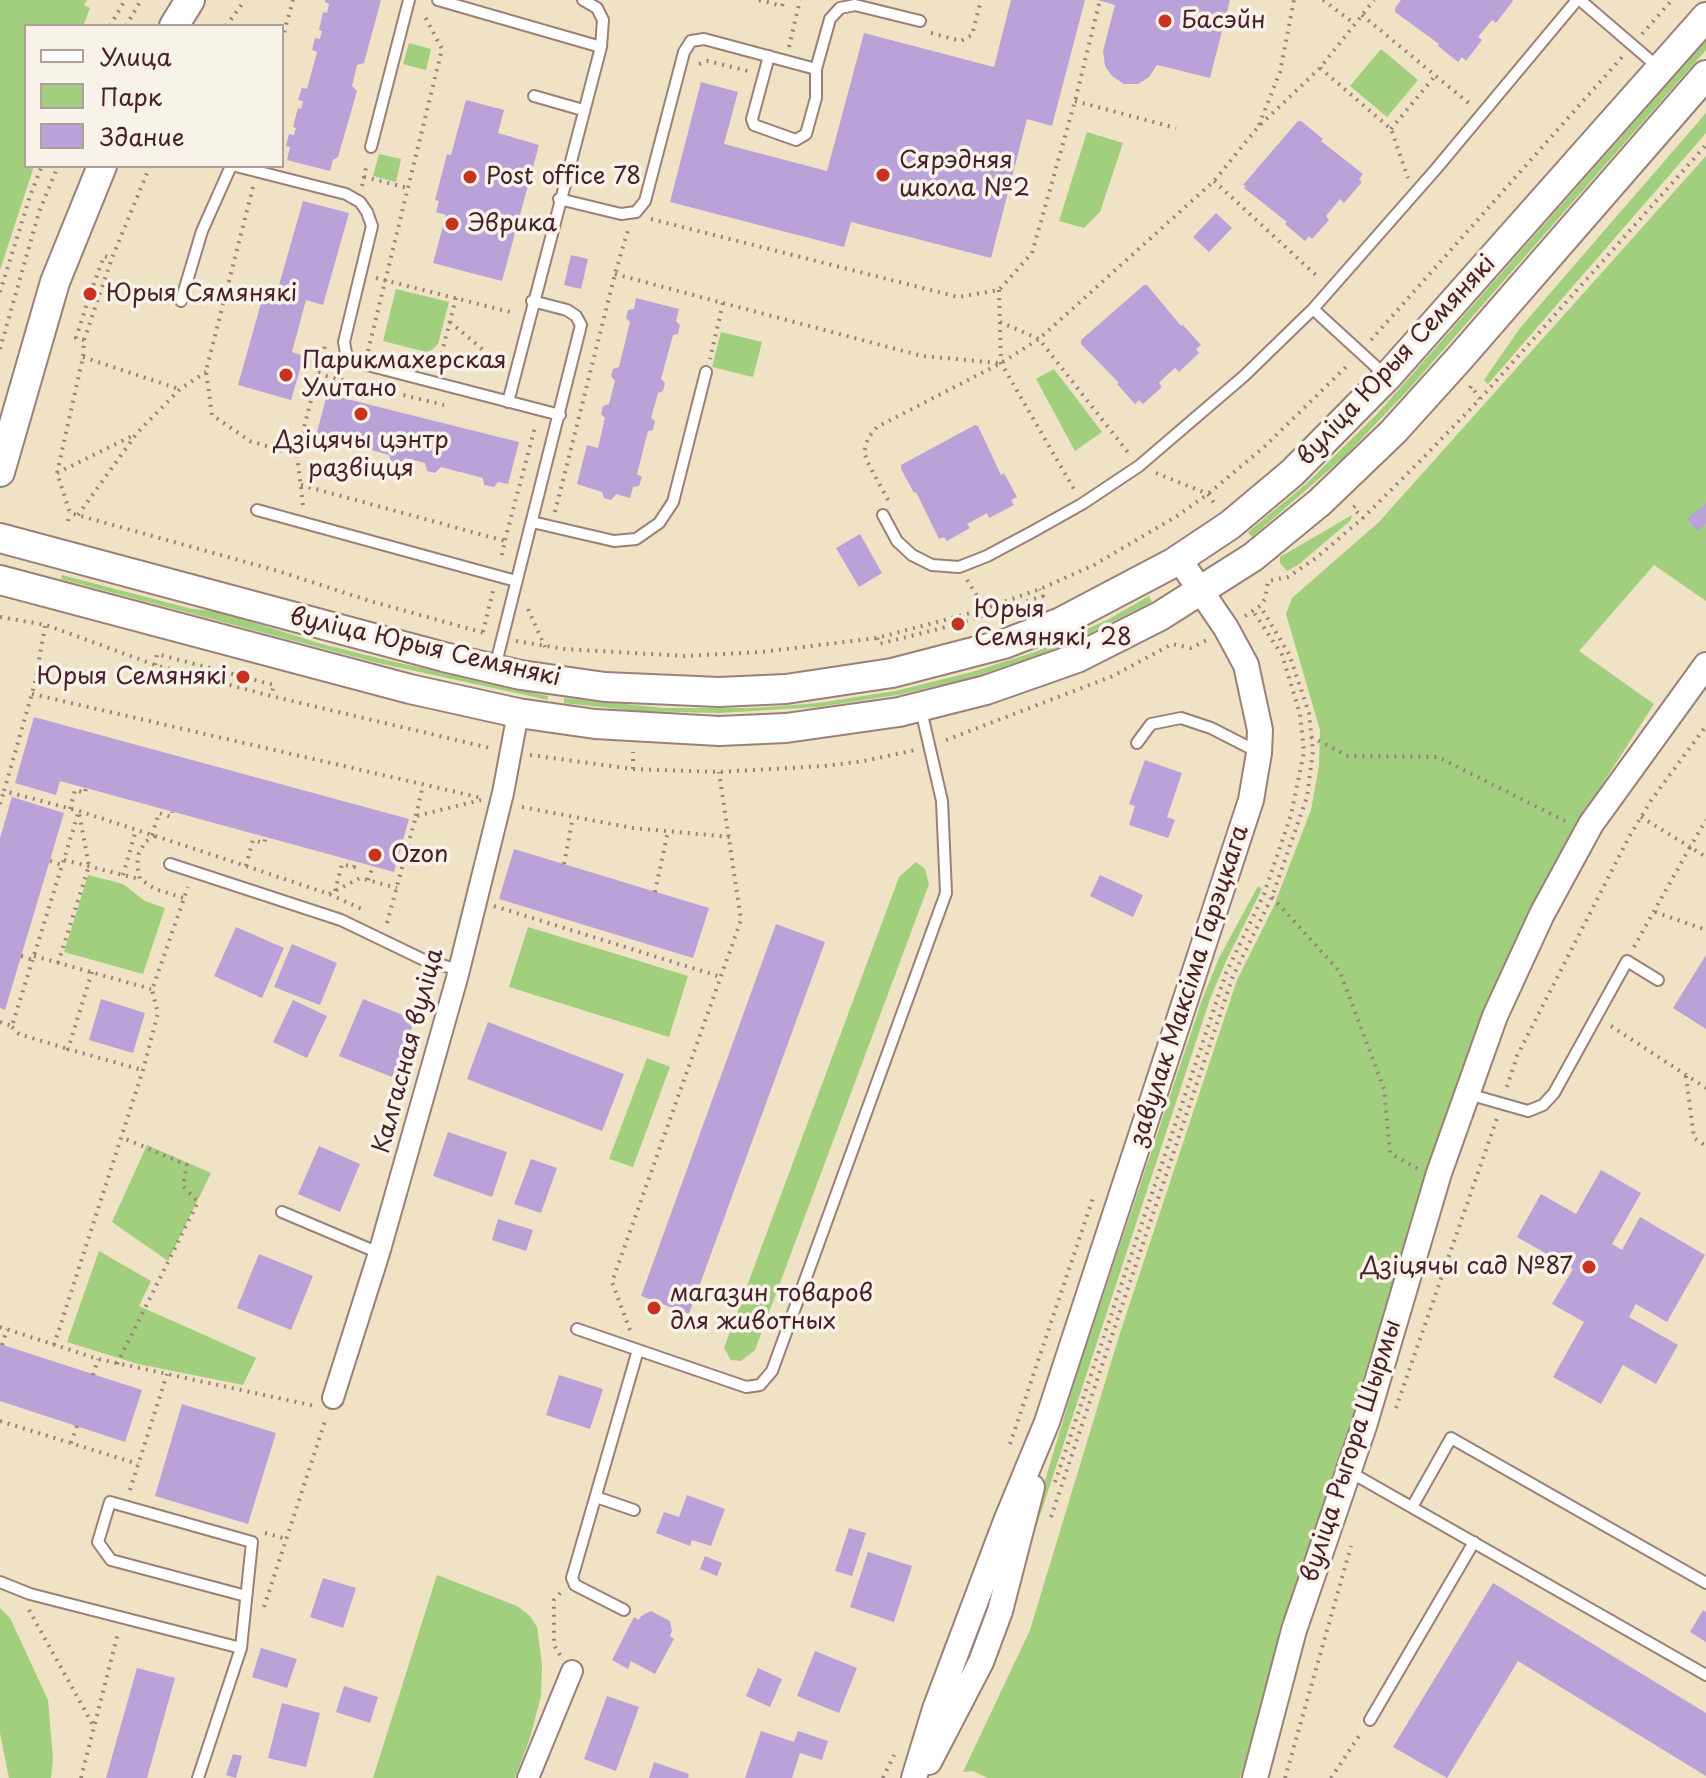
<!DOCTYPE html>
<html>
<head>
<meta charset="utf-8">
<style>
  body { margin:0 }
  #map { position:relative; width:1706px; height:1778px; overflow:hidden; background:#efe2c5; font-family:"Playpen Sans",sans-serif }
  canvas { display:block }
  .legend { position:absolute; left:24px; top:24px; width:260px; height:144px; box-sizing:border-box; background:#f7f3e8; border:2px solid #b29e9c; margin:0; padding:10px 14px; list-style:none; font-size:24px; color:#4a1f2b }
  .legend li { display:flex; align-items:center; gap:16px; height:40px }
  .legend b { width:40px; border:2px solid #b29e9c }
</style>
</head>
<body>
<div id="map">
<canvas width="1706" height="1778"></canvas>
<ul class="legend">
<li><b style="height:10px;background:#fff"></b>Улица</li>
<li><b style="height:22px;background:#a1cf7d"></b>Парк</li>
<li><b style="height:22px;background:#baa2d8"></b>Здание</li>
</ul>
</div>
<script>
const c = document.querySelector('canvas').getContext('2d');
c.lineJoin = 'round';
function paint(path, color) { c.fillStyle = color; c.fill(path, 'evenodd'); }
const poly = rows => new Path2D(rows.map(r => 'M' + r).join(''));
function trace(path, color, width, dash) { c.strokeStyle = color; c.lineWidth = width; c.lineCap = dash ? 'butt' : 'round'; c.setLineDash(dash || []); c.stroke(path); }
function write(font, color, halo, rows, align = 'center') {
  c.font = font + ' "Playpen Sans",sans-serif'; c.lineWidth = 7; c.setLineDash([]); c.textBaseline = 'middle'; c.strokeStyle = halo; c.fillStyle = color; for (const [text, x, y, turn = 0] of rows) {
    c.save(); c.translate(x, y); c.rotate((+turn || 0) * Math.PI / 180); c.textAlign = isNaN(turn) ? turn : align; if (halo) c.strokeText(text, 0, 0); c.fillText(text, 0, 0); c.restore();
  }
}
paint(poly([
  [0,0,87,0,84,5,90,8,83,26,26,26,26,166,34,166,0,270],
  [1706,41,1706,50,1408,390,1345,456,1252,537,1248,532,1306,484,1378,413],
  [409,43,431,49,426,70,403,64],
  [1381,49,1418,80,1387,117,1350,86],
  [1706,113,1706,133,1488,384,1484,380,1520,328],
  [1087,132,1123,143,1100,212,1084,228,1059,221],
  [379,154,401,159,396,182,373,176],
  [1706,156,1706,601,1654,565,1579,651,1654,704,1596,794,1537,898,1480,1022,1422,1185,1361,1394,1240,1778,988,1778,973,1771,963,1772,1030,1630,1120,1333,1237,980,1273,908,1311,810,1319,766,1320,730,1286,614,1292,598,1379,522],
  [396,289,449,302,438,344,432,350,426,352,383,341],
  [721,332,762,342,753,377,712,367],
  [1054,369,1102,432,1075,451,1036,379],
  [1352,515,1351,520,1298,565,1287,571,1280,563,1280,557],
  [62,575,192,609,217,611,322,644,386,660,548,696,548,700,374,662,61,579],
  [1149,596,1152,602,1072,642,1041,654,975,677,897,695,818,707,720,713,637,711,564,703,564,698,665,708,754,708,818,703,895,691,972,672,1038,651,1107,620],
  [916,862,925,869,929,884,755,1350,741,1361,731,1360,724,1348,899,877],
  [88,875,123,884,145,901,165,908,143,974,64,952],
  [1258,886,1262,889,1227,959,1210,999,1026,1558,1023,1554,1077,1374,1202,1000,1219,958],
  [528,927,688,976,669,1037,509,987],
  [647,1058,670,1067,633,1167,609,1159],
  [147,1145,211,1173,168,1261,112,1222],
  [99,1251,151,1281,139,1306,256,1358,243,1385,138,1364,67,1342],
  [437,1575,517,1606,530,1616,537,1627,542,1664,541,1696,530,1738,515,1778,373,1778],
  [0,1608,10,1618,48,1700,53,1758,51,1778,9,1778,0,1733]
]), '#a1cf7d');
paint(poly([
  [325,0,381,0,364,63,357,65,352,86,357,91,338,157,333,160,330,171,287,160,290,147,286,146,289,134,294,135,296,128,293,127,298,108,301,109,303,101,298,100,302,88,307,89,317,52,312,50,315,38,320,39,322,31,319,30,323,12,327,13,329,4,325,2],
  [1011,0,1085,0,1052,126,1027,119,991,258,851,222,844,247,670,202,701,82,738,92,724,144,827,171,864,33,994,67],
  [1098,0,1230,0,1210,78,1157,65,1149,77,1138,84,1124,84,1112,76,1105,66,1103,51,1115,5],
  [1401,0,1512,0,1513,1,1496,23,1492,20,1478,37,1482,40,1466,61,1462,57,1458,62,1438,46,1439,44,1395,12,1395,8],
  [466,100,504,110,498,133,539,145,502,281,433,263,446,215,436,212,439,201,435,200,447,154,451,155],
  [1298,121,1301,121,1323,139,1321,141,1363,174,1359,179,1362,182,1344,203,1340,199,1326,216,1329,220,1312,239,1309,236,1305,241,1285,224,1287,222,1244,188,1246,186,1243,185],
  [303,201,349,213,323,305,306,300,292,352,304,356,291,400,238,385,265,289,277,292],
  [1216,213,1232,228,1209,252,1193,237],
  [571,255,588,259,581,289,564,285],
  [1144,285,1147,285,1181,326,1183,325,1201,345,1196,349,1199,353,1179,372,1175,368,1167,375,1159,383,1162,387,1143,404,1139,400,1135,404,1117,384,1119,383,1081,344,1081,340],
  [636,298,679,309,676,321,680,325,678,334,673,335,661,379,665,383,663,391,658,393,651,418,655,421,653,430,648,431,637,474,642,477,639,486,633,487,630,498,616,494,611,500,604,498,602,492,577,484,587,445,598,448,605,418,601,414,603,406,609,404,615,381,611,376,613,369,619,367,630,322,626,318,628,310,634,309],
  [327,394,519,442,508,484,498,482,494,487,484,485,483,478,441,467,435,473,427,471,425,463,405,458,400,464,391,462,389,455,346,443,339,448,331,446,328,439,316,436],
  [975,425,978,426,1001,475,1004,473,1017,497,1011,500,1014,505,989,518,987,513,967,524,970,528,947,541,944,537,939,539,916,492,914,493,901,469,901,465],
  [1706,503,1706,524,1697,531,1687,519],
  [860,534,882,573,859,587,836,548],
  [34,717,409,819,394,872,60,781,56,795,15,783],
  [1145,760,1182,773,1167,817,1175,820,1168,838,1129,825,1135,806,1129,804],
  [12,797,64,813,5,1010,0,1008,0,838],
  [514,849,709,908,693,958,499,899],
  [1100,875,1143,895,1133,917,1090,896],
  [776,924,825,942,689,1314,641,1296],
  [236,927,284,948,262,998,214,976],
  [292,944,337,963,320,1005,274,987],
  [1706,955,1706,1029,1673,1008],
  [101,999,145,1013,133,1053,89,1040],
  [363,999,415,1020,392,1077,339,1056],
  [293,1000,327,1016,307,1058,273,1042],
  [488,1022,624,1074,602,1131,467,1079],
  [448,1132,507,1152,492,1197,433,1176],
  [319,1146,360,1164,340,1212,298,1194],
  [531,1159,557,1168,541,1213,514,1204],
  [1601,1170,1641,1193,1612,1244,1622,1250,1640,1217,1705,1255,1667,1322,1636,1304,1629,1317,1678,1345,1656,1384,1623,1365,1601,1404,1553,1377,1584,1322,1552,1304,1573,1269,1517,1237,1541,1194,1576,1214],
  [498,1219,533,1230,526,1251,492,1240],
  [259,1254,313,1276,291,1330,237,1308],
  [0,1344,142,1390,125,1442,0,1401],
  [559,1375,603,1389,590,1429,546,1415],
  [182,1404,276,1433,248,1524,155,1496],
  [687,1495,725,1509,711,1546,692,1540,690,1546,656,1533,664,1512,679,1517],
  [849,1528,866,1533,852,1576,835,1571],
  [868,1552,912,1566,894,1622,850,1607],
  [705,1556,722,1563,717,1576,700,1569],
  [323,1578,356,1588,343,1628,310,1617],
  [1493,1583,1706,1713,1706,1776,1518,1661,1447,1778,1393,1747],
  [1703,1610,1706,1612,1706,1642,1690,1632],
  [651,1611,670,1621,672,1631,670,1636,674,1639,655,1674,631,1661,628,1669,612,1660,634,1617,639,1620,641,1616],
  [261,1648,297,1659,287,1688,252,1677],
  [815,1651,857,1668,839,1713,797,1696],
  [137,1668,175,1678,147,1778,106,1778],
  [758,1668,782,1679,770,1707,746,1696],
  [344,1686,378,1697,370,1723,336,1712],
  [607,1696,639,1707,616,1771,584,1759],
  [282,1703,320,1713,306,1767,268,1758],
  [761,1731,794,1742,798,1731,828,1741,822,1760,800,1753,792,1778,745,1778],
  [233,1754,242,1756,236,1778,226,1775],
  [654,1762,689,1774,688,1778,649,1778]
]), '#baa2d8');
const service = poly([
  [438,0,601,47,508,402],
  [583,0,597,8,603,20,601,47],
  [1580,0,1658,67],
  [769,56,752,119,754,125,796,140,806,134,816,98,816,69,830,19,840,8,855,5,920,21],
  [534,96,583,110],
  [371,147,409,0],
  [236,166,346,194,360,202,367,212,372,226,344,342,346,353,352,361,560,415],
  [559,199,621,214,636,212,645,201,684,52,691,41,704,39,816,69],
  [181,301,202,231,231,166],
  [1313,309,1385,375],
  [257,510,516,581],
  [883,515,897,541,912,555,932,565,959,567,987,556,1032,532,1082,504,1139,466,1244,376,1313,309,1436,169,1577,0],
  [532,522,614,541,636,539,659,523,673,502,706,372],
  [495,667,581,325,576,316,567,310,532,301],
  [1137,743,1151,724,1181,718,1211,728,1258,752],
  [170,864,341,920,424,960,459,970],
  [1468,1094,1528,1111,1543,1105,1554,1093,1627,961,1658,980],
  [282,1212,379,1253],
  [577,1329,746,1387,760,1385,772,1371,946,893,942,801,921,710],
  [1350,1472,1706,1675],
  [596,1497,634,1510],
  [1412,1507,1451,1438,1706,1583],
  [0,1582,30,1594,241,1648],
  [624,1610,575,1585,572,1578,638,1350],
  [1370,1720,1474,1542],
  [198,1778,241,1648,252,1542,110,1502,98,1542,111,1560,246,1596]
]);
const minor = poly([
  [333,1398,379,1253,457,978,503,793,518,713],
  [528,1778,572,1671]
]);
const tertiary = poly([
  [929,1762,981,1662,1000,1611,1032,1487],
  [914,1778,935,1709,1006,1521,1047,1422,1251,800,1259,753,1260,730,1246,665,1226,628,1179,559],
  [1255,1778,1294,1630,1364,1426,1439,1173,1495,1016,1542,914,1591,824,1706,665]
]);
const secondary = poly([
  [174,26,190,0],
  [0,472,55,282,102,166],
  [0,538,444,657,521,675,605,687,719,692,786,689,892,673,1004,644,1061,622,1173,563,1230,525,1292,473,1387,377,1706,17],
  [0,580,410,689,518,713,595,724,719,731,786,728,899,712,986,690,1077,658,1160,616,1253,557,1320,502,1393,432,1459,359,1706,75]
]);
trace(service, '#9c8078', 14);
trace(minor, '#9c8078', 24);
trace(tertiary, '#9c8078', 28);
trace(secondary, '#9c8078', 32);
trace(poly([
  [759,0,782,6,784,0],
  [1323,0,1355,24],
  [1362,15,1471,105],
  [110,26,125,0],
  [126,26,141,0],
  [226,26,245,0],
  [931,33,961,41,972,35,981,0],
  [1642,34,1672,0],
  [282,40,293,0],
  [789,47,800,0],
  [699,64,708,61,748,71],
  [1320,68,1391,129,1408,178],
  [1075,101,1176,128],
  [1259,125,1280,72,1294,0],
  [1391,129,1435,76],
  [150,166,112,258,84,340,83,357,57,473,70,513,278,571,370,601,488,634],
  [364,177,408,188],
  [1214,181,1318,277],
  [362,186,367,163],
  [253,187,206,371,212,415,250,441,297,455],
  [651,219,958,297,999,290,1032,253,1075,101,1100,0],
  [615,274,723,303,710,359],
  [376,278,514,313],
  [999,290,1001,363,1075,491],
  [0,292,30,196,42,166],
  [723,303,922,356,999,363],
  [450,322,500,364],
  [1000,322,1039,339,1130,455],
  [84,340,76,338,90,294,104,256,112,258],
  [1371,340,1623,56],
  [0,349,39,212,58,166],
  [368,351,442,49,423,13],
  [83,357,179,389],
  [428,362,437,359,442,352,456,298],
  [318,374,444,405],
  [1470,388,1471,386,1480,399],
  [57,473,134,435],
  [1156,473,1208,494,1214,503],
  [301,485,505,541,501,559],
  [888,500,868,463,864,452,868,438,877,427,1001,363,1039,339,1214,181,1258,127,1320,68,1374,0],
  [303,505,297,455,326,342],
  [1355,506,1353,508,1363,518],
  [555,512,615,274,628,230],
  [78,515,137,433,180,389,206,372],
  [68,521,70,513],
  [505,540,535,427],
  [967,580,985,608],
  [528,609,545,647],
  [1245,616,1260,606,1265,599,1268,581,1288,577,1316,558,1363,518,1423,458,1480,399,1706,145],
  [0,617,46,625,155,665,271,696,490,748],
  [45,626,35,683,4,791,79,811,201,851,329,894,366,911],
  [483,632,493,591],
  [877,638,879,644,958,624,1043,596,1040,589],
  [516,641,565,649,685,656,761,652,877,638,978,611,1040,589,1094,565,1177,516,1208,494,1263,448,1349,364],
  [155,665,157,654,274,685,271,696],
  [32,694,482,798],
  [1311,737,1348,756,1438,757,1565,821],
  [946,740,1113,676,1172,644,1191,648,1207,640],
  [530,755,633,769,719,772,824,766,864,761,915,750],
  [633,769,633,752],
  [0,804,4,791],
  [522,807,633,828,730,837],
  [70,809,75,790,85,793,86,788],
  [416,816,423,785],
  [1641,817,1690,847,1706,820],
  [152,835,159,813,171,817,172,812],
  [155,836,145,842,139,853,137,865,140,879,155,889,184,898],
  [64,860,139,879],
  [50,861,62,865],
  [564,864,573,817],
  [246,866,253,840,264,843,266,837],
  [123,875,136,830],
  [368,880,373,866],
  [335,891,342,864,354,867,355,862],
  [655,892,668,831],
  [329,894,360,878,397,888],
  [1272,897,1340,972,1384,1089,1390,1153,1418,1169],
  [494,906,721,977],
  [1655,912,1706,930],
  [387,923,416,816,481,800],
  [1634,947,1690,847,1706,857],
  [21,956,33,960],
  [34,956,151,989],
  [58,963,89,866,79,813],
  [92,972,68,1049,142,1070],
  [0,1022,12,1026,79,811],
  [1611,1026,1706,1088],
  [12,1027,19,1034,68,1049],
  [1686,1076,1694,1138,1706,1146],
  [1507,1087,1517,1056,1629,837,1652,799,1706,726],
  [0,1327,98,1359,315,1406],
  [630,1330,612,1282,741,920,719,772],
  [2,1345,7,1329],
  [54,1345,143,1070,158,1013,152,990,188,887],
  [117,1364,198,1202,183,1186,187,1165,121,1137],
  [93,1375,98,1359],
  [1396,1408,1497,1118],
  [0,1421,138,1464],
  [71,1443,77,1426],
  [1010,1444,1094,1195],
  [1055,1482,1226,973,1264,894,1291,815,1304,752,1300,714,1282,655,1253,611],
  [130,1490,167,1374],
  [1051,1517,1233,976,1272,897,1307,797,1313,751,1309,713,1289,654,1260,606],
  [265,1533,287,1539],
  [264,1607,326,1418],
  [29,1610,93,1725],
  [560,1655,554,1645,554,1600,561,1592],
  [81,1778,118,1633],
  [883,1778,894,1755],
  [1285,1778,1351,1546],
  [1331,1778,1361,1733]
]), '#9c8078', 4, [2, 6]);
trace(service, '#fff', 10);
trace(minor, '#fff', 20);
trace(tertiary, '#fff', 24);
trace(secondary, '#fff', 28);
for (const [x, y, r, color] of [
  [1165,21,8,"#c8321e"],
  [883,175,8,"#c8321e"],
  [470,177,8,"#c8321e"],
  [452,224,8,"#c8321e"],
  [90,294,8,"#c8321e"],
  [286,375,8,"#c8321e"],
  [361,414,8,"#c8321e"],
  [958,624,8,"#c8321e"],
  [243,677,8,"#c8321e"],
  [375,855,8,"#c8321e"],
  [1589,1267,8,"#c8321e"],
  [654,1308,8,"#c8321e"]
]) { const dot = new Path2D(); dot.arc(x, y, r, 0, 2 * Math.PI); c.fillStyle = color; c.fill(dot); trace(dot, '#f7f3e8', 3); }
write('24px', '#4a1f2b', '#f7f3e8', [
  ["Басэйн",1181,21],
  ["Сярэдняя",899,161],
  ["школа №2",899,189],
  ["Post office 78",486,177],
  ["Эврика",468,224],
  ["Юрыя Сямянякі",106,294],
  ["Парикмахерская",302,361],
  ["Улитано",302,389],
  ["Дзіцячы цэнтр",361,441,"center"],
  ["развіцця",361,469,"center"],
  ["Юрыя",974,610],
  ["Семянякі, 28",974,638],
  ["Юрыя Семянякі",227,677,"right"],
  ["Ozon",391,855],
  ["Дзіцячы сад №87",1573,1267,"right"],
  ["магазин товаров",670,1294],
  ["для животных",670,1322]
], 'left');
write('24px', '#4a1f2b', '#f7f3e8', [
  ["вуліца Юрыя Семянякі",1397,361,-47],
  ["вуліца Юрыя Семянякі",425,648,13],
  ["завулак Максіма Гарэцкага",1190,986,-72],
  ["Калгасная вуліца",409,1051,-75],
  ["вуліца Рыгора Шырмы",1352,1451,-72]
]);
</script>
</body>
</html>
